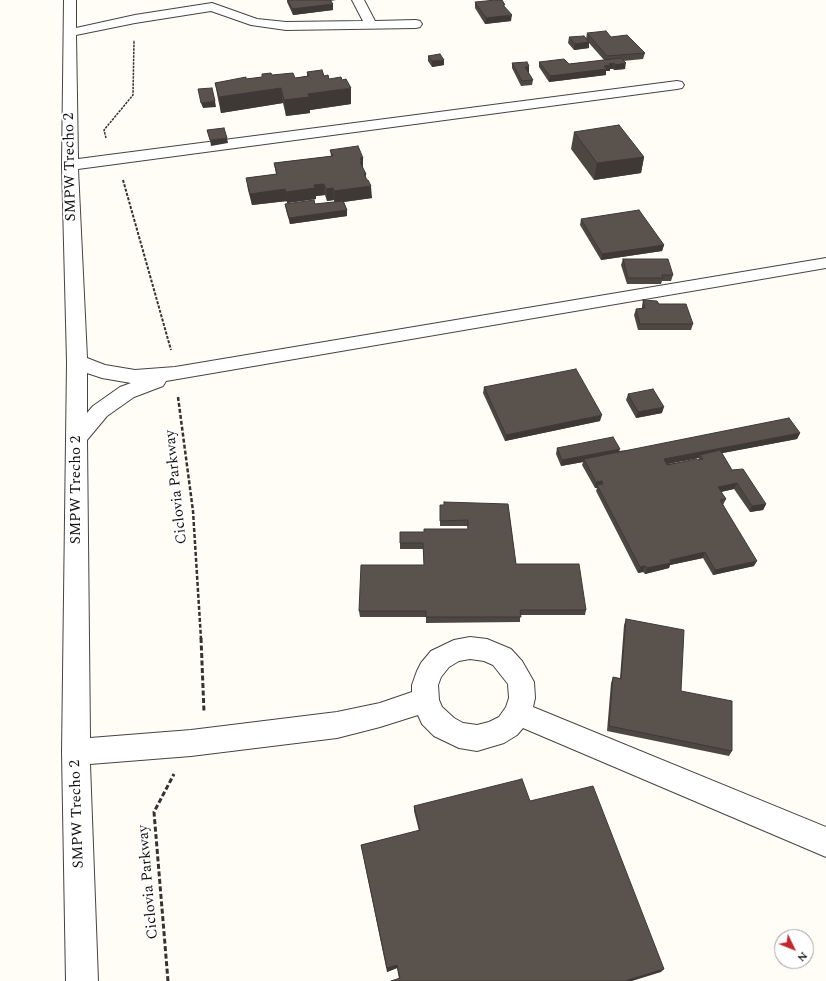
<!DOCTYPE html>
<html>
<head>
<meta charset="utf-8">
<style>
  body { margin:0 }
  #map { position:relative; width:826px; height:981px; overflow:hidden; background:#fffdf5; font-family:Spectral,serif }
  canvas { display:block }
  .north { position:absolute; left:774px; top:929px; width:40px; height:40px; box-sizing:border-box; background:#fff; border:1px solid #a0a0a0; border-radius:50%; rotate:133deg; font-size:11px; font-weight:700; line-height:16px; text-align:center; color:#111 }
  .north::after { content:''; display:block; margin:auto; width:14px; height:18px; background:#c4262e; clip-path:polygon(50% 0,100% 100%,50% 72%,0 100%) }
</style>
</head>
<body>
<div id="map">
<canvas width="826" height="981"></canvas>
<div class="north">N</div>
</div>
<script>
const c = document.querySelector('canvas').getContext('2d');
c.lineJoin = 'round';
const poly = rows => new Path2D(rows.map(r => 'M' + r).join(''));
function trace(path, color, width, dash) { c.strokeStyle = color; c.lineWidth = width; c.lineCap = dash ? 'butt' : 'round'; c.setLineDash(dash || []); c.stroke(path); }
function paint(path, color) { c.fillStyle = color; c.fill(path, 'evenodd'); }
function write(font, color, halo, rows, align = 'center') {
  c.font = font + ' Spectral,serif'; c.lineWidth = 4; c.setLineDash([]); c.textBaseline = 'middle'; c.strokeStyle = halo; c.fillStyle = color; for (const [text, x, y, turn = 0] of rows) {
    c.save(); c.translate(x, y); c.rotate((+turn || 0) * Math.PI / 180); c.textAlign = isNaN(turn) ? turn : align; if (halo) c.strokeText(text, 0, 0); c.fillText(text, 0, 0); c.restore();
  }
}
const minor = poly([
  [64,0,76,0,76,28,135,15,212,3,257,19,286,22,363,21,352,0,364,0,375,21,416,20,420,21,422,24,420,27,416,28,286,30,251,25,211,11,135,23,76,35,78,159,677,81,682,82,684,85,682,88,677,89,78,169,87,358,105,365,135,370,175,367,826,258,826,268,166,381,163,386,134,397,107,416,87,440,90,738,191,730,337,712,380,703,412,692,412,685,417,671,421,663,431,651,454,640,470,637,487,639,511,649,522,661,534,682,535,698,533,707,826,827,826,857,523,728,517,735,504,743,477,751,459,748,434,736,422,724,418,715,380,727,337,738,191,756,90,764,98,981,66,981,62,752,67,362,62,165,64,0],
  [87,373,102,378,131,383,120,387,93,406,87,413,87,373],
  [470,659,484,661,493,665,508,684,509,698,506,707,499,717,489,722,477,725,463,723,454,718,442,707,439,700,438,685,441,677,449,667,459,661,470,659]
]);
trace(minor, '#444', 2);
trace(poly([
  [106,138,104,130,133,95,134,40]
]), '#333', 1.5, [2.5, 1]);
trace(poly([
  [123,180,171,350]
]), '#333', 2, [3, 1.5]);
trace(poly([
  [178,397,193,511,201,639]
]), '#333', 2.5, [4, 2]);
trace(poly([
  [201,638,204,712],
  [168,981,154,812,174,774]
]), '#333', 3, [5, 2.5]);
paint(minor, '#fff');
paint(poly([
  [287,0,336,0,331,1,333,4,333,10,293,15,287,2],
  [475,2,505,7,511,21,485,24,475,8],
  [587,33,611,37,645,53,643,59,623,61,625,69,614,70,613,69,610,69,610,71,606,71,606,75,549,82,539,67,539,62,569,64,604,60,589,43,589,48,574,50,568,43,569,37,586,39],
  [428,56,444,65,432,67,428,61],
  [512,63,529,72,528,72,533,80,532,85,521,86,512,68],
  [307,72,324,76,329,79,351,104,310,110,310,113,286,116,283,103,221,113,218,99,215,83,262,77,272,75,295,78,307,76],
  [574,132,644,157,641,173,594,180,571,149],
  [330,150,363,169,366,174,366,179,372,198,344,202,347,210,347,216,290,224,286,210,285,204,315,204,334,202,334,200,327,201,325,195,316,196,316,199,287,203,287,201,252,205,248,190,246,178,276,174,274,163,331,156],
  [581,219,664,245,662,251,601,260,580,225],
  [623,259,673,275,671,281,662,281,661,284,627,284,621,265],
  [643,300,659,304,693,324,691,330,638,330,634,315,636,309,642,308,642,306],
  [484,387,600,421,505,441,483,393],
  [628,394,662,413,636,418,626,400],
  [800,433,797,439,722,453,732,470,766,504,763,510,750,512,734,489,721,492,726,499,723,505,754,566,713,575,703,558,670,565,669,568,645,574,643,572,638,573,596,491,597,488,595,488,582,465,583,462,561,466,556,454,557,448,619,451],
  [699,458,698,460,666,464],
  [508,504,516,564,586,610,585,615,520,615,520,622,426,623,426,617,360,617,359,611,424,565,423,549,400,549,400,543,424,532,468,529,467,526,440,526,440,505],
  [626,619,681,691,732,751,729,756,607,731,611,683,613,677,620,678,624,625],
  [530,801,661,972,399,979,397,968,387,972,361,845,419,831,414,811,414,806]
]), '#4d4742');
paint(poly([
  [333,4,333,10,293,15,292,9],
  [512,15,511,21,485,24,486,18],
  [589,42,589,48,574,50,575,44],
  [444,60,444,65,432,67,432,61],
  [614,63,613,69,610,69,610,71,606,71,606,75,549,82,550,76,604,66,609,64],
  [626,63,625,69,614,70,615,65],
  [529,66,529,72,524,72,525,67],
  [281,88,283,103,221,113,219,97],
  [351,88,351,104,310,110,310,113,286,116,284,100,308,94],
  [215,101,216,107,203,108,201,103],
  [227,138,228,143,211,146,210,140],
  [644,157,641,173,594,180,597,163],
  [360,158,363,158,363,169,360,174],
  [324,184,325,195,316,196,316,199,287,203,286,192,314,185],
  [371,186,372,198,335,203,334,191],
  [333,188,334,200,327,201,326,189],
  [285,189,287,201,252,205,250,194],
  [347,210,347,216,290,224,289,218],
  [664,245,662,251,601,260,602,254],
  [664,407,662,413,636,418,638,412],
  [602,415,600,421,505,441,506,435],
  [800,433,797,439,702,457,700,455,699,458,662,465,664,459],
  [620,449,618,455,584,459,583,462,561,466,562,460],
  [602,481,601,487,597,485,597,488,595,488,596,482],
  [737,483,734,489,716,493,718,487],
  [766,504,763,510,750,512,752,506],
  [705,552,703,558,670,565,669,568,645,574,647,568,670,560],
  [757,561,754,566,713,575,715,570],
  [645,566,643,572,638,573,640,567],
  [397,965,397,968,387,972,387,968],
  [664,969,661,972,632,981,624,981]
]), '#3f3936');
const building = poly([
  [288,0,330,0,333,4,292,9,288,0],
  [496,0,502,0,505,5,503,5,512,15,486,18,475,2,496,0],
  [606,31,611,37,627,35,645,53,607,56,587,33,606,31],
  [584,36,589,42,575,44,569,37,584,36],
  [440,54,444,60,432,61,428,56,440,54],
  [621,58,626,63,615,65,614,63,609,64,611,65,604,66,607,69,550,76,539,62,564,59,569,64,621,58],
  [527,62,529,66,525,67,533,80,522,81,512,63,527,62],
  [322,70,324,76,328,75,329,79,341,77,342,80,346,79,351,88,308,94,309,97,284,100,281,88,219,97,215,83,246,77,246,79,262,77,262,74,271,73,272,75,293,73,295,78,309,76,307,72,322,70],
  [212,88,215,101,201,103,198,89,212,88],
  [619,125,644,157,597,163,574,132,619,125],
  [224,128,227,138,210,140,207,130,224,128],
  [358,146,363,158,360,158,362,162,360,162,366,174,364,174,367,180,368,180,371,186,334,191,333,188,326,189,324,184,314,185,315,188,286,192,285,189,250,194,246,178,277,174,274,163,333,156,330,150,358,146],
  [314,200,315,204,343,201,347,210,289,218,285,204,314,200],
  [639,210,664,245,602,254,581,219,639,210],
  [623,259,668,259,673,275,662,275,663,278,628,278,623,259],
  [643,300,657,301,659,304,686,304,693,324,640,324,636,309,645,308,643,300],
  [576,369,602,415,506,435,484,387,576,369],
  [653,389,664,407,638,412,628,394,653,389],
  [789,418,800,433,664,459,667,465,696,459,698,460,703,459,700,455,720,450,732,470,743,469,766,504,752,506,737,483,718,487,726,499,720,500,757,561,715,570,705,552,670,560,671,563,647,568,645,566,640,567,597,485,603,484,602,481,596,482,584,459,789,418],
  [613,437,620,449,562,460,557,448,613,437],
  [444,502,508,504,516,564,579,564,586,610,520,610,521,617,426,617,426,611,359,611,361,565,424,565,423,543,400,543,400,532,424,532,424,529,468,529,468,520,440,521,440,505,444,505,444,502],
  [626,619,684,630,681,691,732,701,732,751,609,726,613,677,621,679,626,619],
  [522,779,530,801,593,786,664,969,624,981,391,981,400,978,397,965,387,968,361,845,420,830,414,806,522,779]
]);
paint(building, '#5a524d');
trace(building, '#3f3936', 1);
write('15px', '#111', '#fff', [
  ["SMPW Trecho 2",71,167,-91],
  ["Ciclovia Parkway",177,487,-96],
  ["SMPW Trecho 2",77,490,-90],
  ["SMPW Trecho 2",78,814,-92],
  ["Ciclovia Parkway",149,882,-95]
]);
</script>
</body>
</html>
